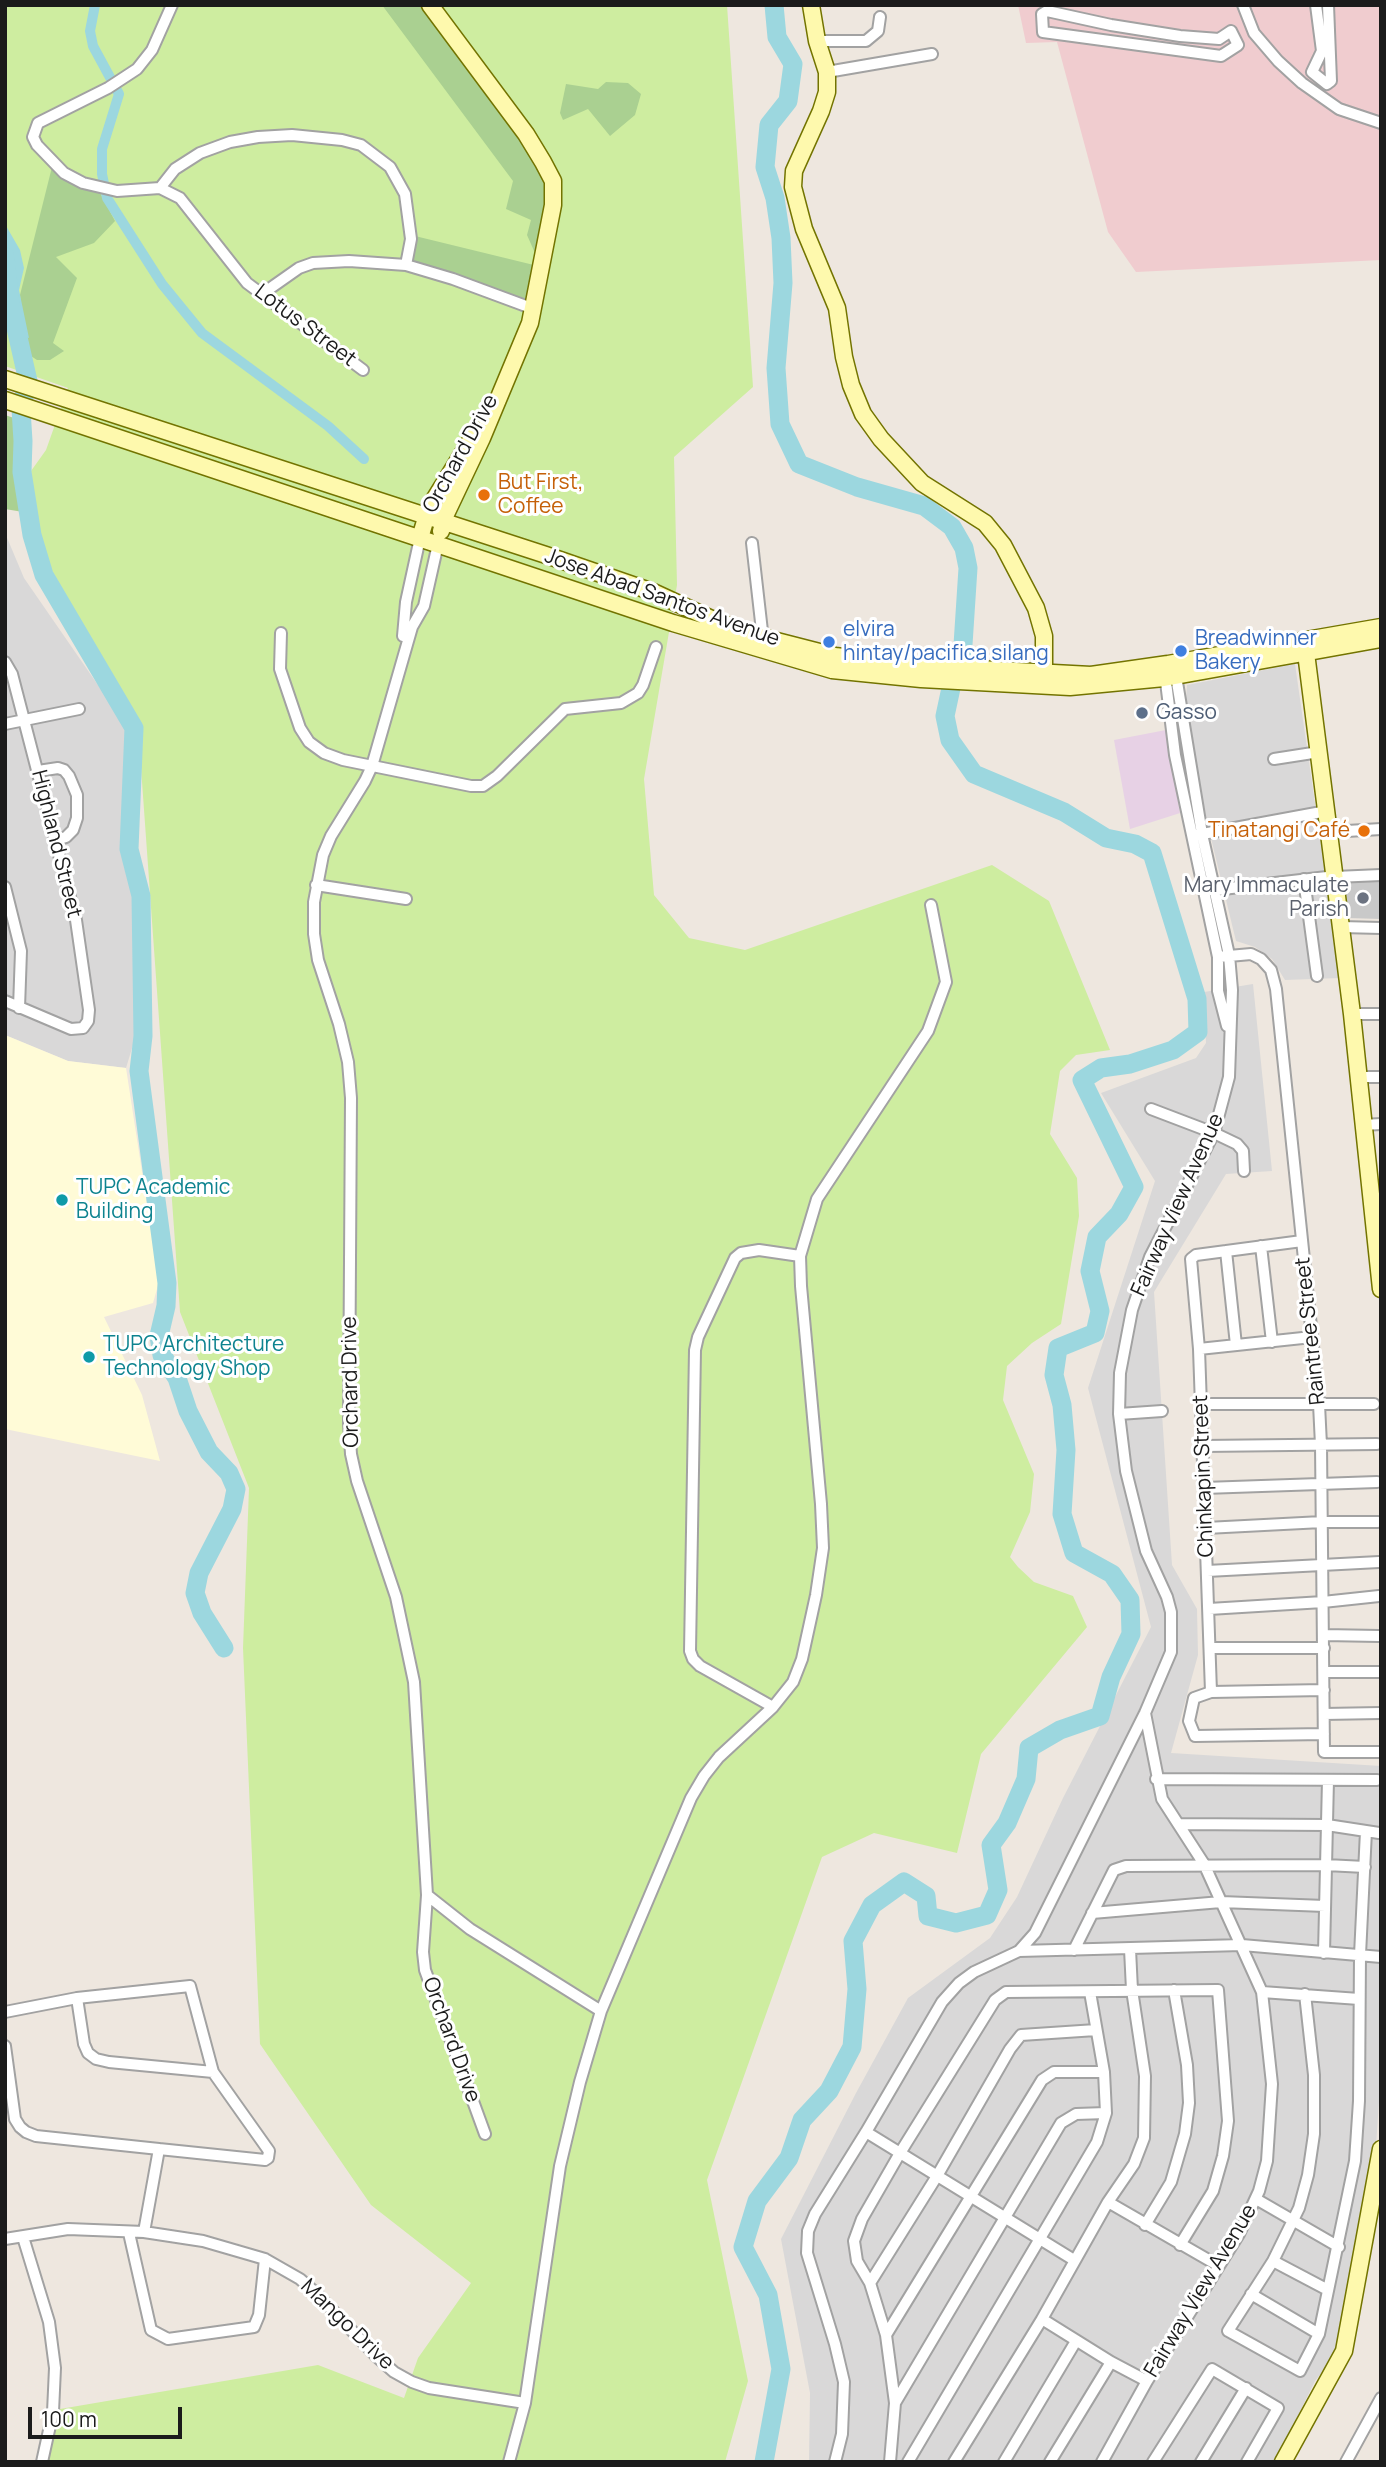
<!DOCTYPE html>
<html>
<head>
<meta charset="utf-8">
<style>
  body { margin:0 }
  #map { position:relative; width:1386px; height:2467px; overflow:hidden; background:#eee7df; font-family:Manrope,sans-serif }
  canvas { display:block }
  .frame { position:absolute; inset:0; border:7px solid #1b1b1b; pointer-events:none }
  .scale { position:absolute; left:28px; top:2407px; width:154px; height:32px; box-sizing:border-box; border:4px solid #1b1b1b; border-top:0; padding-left:9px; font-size:21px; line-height:24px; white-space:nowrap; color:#1b1b1b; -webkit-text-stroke:5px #fff; paint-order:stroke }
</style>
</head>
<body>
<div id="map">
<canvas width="1386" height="2467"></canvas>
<div class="frame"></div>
<div class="scale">100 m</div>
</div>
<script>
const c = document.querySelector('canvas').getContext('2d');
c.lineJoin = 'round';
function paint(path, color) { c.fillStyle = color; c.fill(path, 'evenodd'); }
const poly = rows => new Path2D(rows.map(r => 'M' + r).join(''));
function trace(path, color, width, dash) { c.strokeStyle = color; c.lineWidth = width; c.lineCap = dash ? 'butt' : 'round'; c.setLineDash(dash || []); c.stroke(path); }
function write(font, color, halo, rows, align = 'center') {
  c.font = font + ' Manrope,sans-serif'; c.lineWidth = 6; c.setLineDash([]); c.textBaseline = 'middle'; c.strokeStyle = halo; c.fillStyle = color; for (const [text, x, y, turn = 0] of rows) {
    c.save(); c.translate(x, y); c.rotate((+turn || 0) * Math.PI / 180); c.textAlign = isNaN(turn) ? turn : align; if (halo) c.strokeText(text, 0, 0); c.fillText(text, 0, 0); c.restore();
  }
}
paint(poly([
  [5,533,24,578,129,730,121,847,136,898,136,1035,126,1068,68,1061,5,1035],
  [1295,664,1340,978,1285,980,1272,959,1255,947,1236,941,1208,826,1185,712,1187,685],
  [1253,984,1272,1171,1226,1174,1154,1292,1172,1565,1197,1609,1198,1655,1171,1753,1381,1766,1380,2087,1375,2161,1337,2353,1315,2381,1275,2462,809,2462,810,2393,781,2239,856,2093,908,1998,990,1938,1017,1897,1063,1798,1151,1627,1088,1388,1155,1181,1101,1093,1196,1058,1206,1043,1204,992]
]), '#d9d8d8');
paint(poly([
  [1018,5,1381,5,1381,260,1136,272,1108,232,1057,42,1026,43]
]), '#f0cccf');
paint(poly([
  [1166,730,1180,813,1130,829,1114,740]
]), '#e7d1e5');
paint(poly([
  [5,1035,68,1061,126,1068,159,1282,153,1303,104,1317,142,1395,160,1461,5,1429]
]), '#fffbd7');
paint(poly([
  [1381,877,1381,919,1347,918,1343,879]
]), '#c9c9c9');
paint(poly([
  [5,5,727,5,753,387,674,457,677,585,644,779,654,895,689,938,745,950,992,865,1049,901,1110,1050,1076,1055,1060,1071,1050,1134,1077,1178,1079,1216,1061,1324,1032,1343,1007,1366,1003,1400,1034,1474,1030,1512,1010,1557,1018,1567,1034,1582,1073,1596,1087,1627,981,1754,957,1853,874,1833,822,1857,707,2180,748,2381,725,2462,48,2462,60,2409,318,2365,404,2398,418,2358,471,2283,371,2205,260,2044,243,1648,249,1488,180,1312,138,726,51,569,36,518,31,471,46,450,68,388,5,366]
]), '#ceeda0');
paint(poly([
  [382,5,424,5,543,162,550,185,539,262,527,235,531,220,506,209,513,181],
  [606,82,628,83,641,94,635,115,610,136,588,109,563,120,560,113,566,84,598,89],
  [52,167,99,191,115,221,94,243,56,257,77,278,53,343,64,351,50,360,37,360,25,352,20,295],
  [415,236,542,267,524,304,411,261],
  [5,415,17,419,23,512,5,509]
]), '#aad091');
paint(poly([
  [5,224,20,250,24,268,19,290,29,338,5,330]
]), '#9cd7df');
trace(poly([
  [95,5,90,31,93,46,119,94,102,149,102,174,107,198,162,284,202,333,328,426,364,459]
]), '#9cd7df', 10);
trace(poly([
  [5,257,10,302,28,381,21,409,23,441,22,472,32,535,44,575,134,728,129,849,141,896,143,1036,139,1071,167,1283,166,1306,159,1336,162,1355,177,1378,188,1411,209,1452,229,1473,236,1489,232,1509,199,1573,195,1593,202,1613,224,1648],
  [764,2462,781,2369,768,2295,743,2247,757,2201,789,2158,802,2120,829,2091,852,2047,857,1989,853,1941,872,1905,904,1882,926,1896,928,1916,956,1923,987,1915,998,1890,991,1845,1007,1823,1026,1779,1029,1748,1060,1730,1100,1716,1111,1677,1131,1634,1130,1600,1112,1574,1074,1553,1062,1514,1066,1450,1062,1405,1054,1375,1058,1348,1095,1333,1100,1311,1090,1271,1097,1237,1119,1214,1134,1187,1082,1080,1101,1068,1130,1064,1173,1050,1198,1032,1197,999,1152,853,1135,844,1106,838,1064,812,974,774,950,740,945,716,951,688,962,660,968,568,964,548,952,527,924,506,857,487,799,464,780,424,776,368,783,283,781,238,775,198,765,167,769,125,788,101,793,64,777,37,774,5]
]), '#9cd7df', 19);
const street = poly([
  [172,5,152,50,137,69,108,88,38,123,33,137,37,145,64,173,83,183,117,191,160,188,180,198,247,283,363,370],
  [1243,5,1254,33,1278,61,1302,83,1339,109,1381,123],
  [1316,5,1322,51,1312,72,1327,84,1331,81,1328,5],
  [1047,11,1111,25,1180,36,1219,39,1231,31,1238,45,1221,56,1043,32,1042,14,1047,11],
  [817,41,866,41,878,31,880,17],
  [827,72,932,54],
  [160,188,175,169,200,153,230,142,258,137,292,135,342,140,361,145,390,167,405,194,411,239,406,265],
  [262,294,299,268,313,263,349,261,406,265,453,279,534,309],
  [752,543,762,631,760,640],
  [438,544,424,606,412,627,372,766,365,781,331,836,323,855,314,902,314,934,318,960,339,1024,348,1062,351,1098,349,1423,351,1454,357,1481,396,1597,414,1682,427,1895,423,1952,425,1970,485,2134],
  [281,633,280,669,300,728,309,742,324,753,343,760,471,786,483,786,497,776,565,709,621,703,638,693,643,685,656,647],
  [403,636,406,602,420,538],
  [5,662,12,674,76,920,89,1010,88,1021,83,1028,71,1029,5,1001],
  [1165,674,1175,755,1218,957,1218,991,1227,1026],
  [5,724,79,709],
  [1274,759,1319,752],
  [38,771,58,768,64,770,69,776,77,795,77,818,73,830,66,837,56,840],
  [1330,832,1381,829],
  [1197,835,1327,811],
  [1335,877,1381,875],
  [1304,879,1317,976],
  [316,885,406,899],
  [5,887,21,951,19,1008],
  [1214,890,1327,877],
  [1341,927,1381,928],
  [1218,957,1251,954,1261,959,1271,970,1276,989,1319,1404,1321,1445,1324,1752,1380,1752],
  [1352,1014,1381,1014],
  [1358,1077,1381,1077],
  [1151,1109,1214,1133,1237,1144,1243,1151,1244,1171],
  [1363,1125,1381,1124],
  [1261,1246,1272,1342],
  [1226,1251,1236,1345],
  [1199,1349,1312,1337],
  [1201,1404,1374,1404],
  [1119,1414,1162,1411],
  [1203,1446,1377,1444],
  [1204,1488,1377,1482],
  [1206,1528,1322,1522,1378,1522],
  [1207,1571,1379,1562],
  [1209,1609,1323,1602,1379,1596],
  [1324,1635,1379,1636],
  [1210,1648,1324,1648],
  [1324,1672,1380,1672],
  [1211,1692,1199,1349,1191,1259,1196,1255,1302,1241],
  [773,1707,700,1666,693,1659,690,1651,695,1350,698,1337,735,1258,741,1253,759,1250,800,1256],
  [1324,1714,1381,1713],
  [1324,1734,1195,1736,1189,1721,1194,1698,1211,1692,1324,1690],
  [1156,1779,1377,1780],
  [1179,1824,1327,1825,1379,1833],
  [427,1895,470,1929,601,2011],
  [1092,1913,1221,1902,1325,1906],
  [1074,1950,1114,1870,1126,1866,1326,1865,1365,1867],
  [1019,1951,1242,1945,1381,1957],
  [1324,1953,1328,1780],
  [1262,1992,1359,1999],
  [1305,1994,1314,2075,1314,2134,1308,2175,1299,2208,1273,2261,1228,2331,1300,2371,1319,2334,1355,2161,1359,2101,1360,1955,1366,1831],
  [77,1998,84,2044,88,2053,96,2059,109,2062,213,2072],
  [5,2012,77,1998,190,1986,213,2072,269,2151,268,2158,265,2160,159,2149,36,2136,26,2132,20,2127,15,2119,5,2046],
  [866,2132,1074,2260],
  [1256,2199,1339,2247],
  [1108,2202,1219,2266],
  [1145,2225,1171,2182,1185,2134,1189,2103,1187,2065,1174,1990],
  [144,2232,159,2149],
  [129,2233,151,2330,168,2339,254,2327,259,2315,265,2259],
  [23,2237,49,2322,55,2368,53,2412,42,2462],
  [5,2239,68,2229,144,2232,203,2241,265,2259,300,2279,318,2295,376,2356,394,2372,412,2382,429,2388,525,2403],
  [1273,2261,1328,2290],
  [870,2283,937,2176,1010,2049,1021,2035,1096,2030],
  [1251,2294,1319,2334],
  [1042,2319,1111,2362,1147,2381],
  [886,2335,1042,2080,1054,2072,1104,2072],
  [895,2403,1061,2123,1076,2114,1106,2113],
  [509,2462,525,2403,560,2166,580,2082,601,2011,691,1798,704,1776,719,1757,773,1707,793,1682,802,1659,816,1595,823,1548,821,1504,801,1286,800,1256,817,1199,928,1031,946,982,931,905],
  [835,2462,842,2434,844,2382,835,2344,807,2253,808,2231,815,2214,866,2132,942,2002,959,1983,974,1972,1019,1951,1035,1933,1145,1713,1171,1652,1171,1612,1167,1597,1146,1551,1126,1471,1119,1414,1120,1373,1132,1310,1150,1257,1214,1133,1229,1077,1232,990,1229,955,1202,834,1176,676,1172,671],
  [890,2462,895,2403,886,2335,870,2283,857,2261,854,2241,862,2219,900,2153,995,2000,1006,1992,1218,1990,1228,2121,1223,2156,1213,2191,1180,2245],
  [908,2462,1097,2142,1106,2113,1104,2072,1090,1992],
  [954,2462,1042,2319,1108,2202,1134,2164,1144,2138,1145,2076,1132,1990,1130,1949],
  [1004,2462,1076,2341],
  [1050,2462,1111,2362],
  [1102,2462,1147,2381,1239,2234,1259,2191,1267,2161,1272,2084,1262,1992,1204,1864,1162,1799,1145,1713],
  [1153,2462,1212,2369,1278,2408,1247,2462],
  [1201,2462,1246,2388],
  [1346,2462,1381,2398]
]);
const secondary = poly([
  [430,5,526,134,543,162,553,181,553,205,530,323,482,438,446,514,441,531],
  [811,5,817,41,827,72,827,92,821,111,794,171,793,187,804,229,837,308,844,357,851,385,863,414,881,439,922,483,985,523,1003,545,1036,608,1044,636,1044,683],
  [5,379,546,555,653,592,718,622,761,637,835,656,921,666,1091,675,1168,664,1381,627],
  [5,400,673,623,832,670,921,679,1070,687,1164,678,1381,639],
  [420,538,429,508,474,435],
  [1307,645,1306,653,1352,1014,1381,1289],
  [1283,2462,1344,2351,1381,2149]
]);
trace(street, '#a2a2a2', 14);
trace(secondary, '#737400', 19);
trace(street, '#fff', 10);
trace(secondary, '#fef9ad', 16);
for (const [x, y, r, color] of [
  [484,495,7,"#e8710a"],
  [829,642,7,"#3f7fe0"],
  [1181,651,7,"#3f7fe0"],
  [1142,713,7,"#5c6f8a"],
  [1364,831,7,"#e8710a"],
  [1363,898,7,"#6b7280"],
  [62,1200,7,"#0f9aa8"],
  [89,1357,7,"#0f9aa8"]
]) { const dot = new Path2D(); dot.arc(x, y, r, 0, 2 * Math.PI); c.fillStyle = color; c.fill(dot); trace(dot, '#fff', 2.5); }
write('21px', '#1b1b1b', '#fff', [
  ["Lotus Street",305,326,37],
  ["Orchard Drive",461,454,-61],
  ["Jose Abad Santos Avenue",662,598,20],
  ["Highland Street",56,844,76],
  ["Fairway View Avenue",1178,1205,-66],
  ["Raintree Street",1311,1331,-96],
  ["Orchard Drive",351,1382,-91],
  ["Chinkapin Street",1204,1476,-92],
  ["Orchard Drive",451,2040,70],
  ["Fairway View Avenue",1201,2291,-59],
  ["Mango Drive",347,2325,44]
]);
write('21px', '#c56008', '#fff', [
  ["But First,",498,483],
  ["Coffee",498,507],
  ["Tinatangi Café",1350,831,"right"]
], 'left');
write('21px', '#366cbe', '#fff', [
  ["elvira",843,630],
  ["hintay/pacifica silang",843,654],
  ["Breadwinner",1195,639],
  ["Bakery",1195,663]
], 'left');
write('21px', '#4e5e75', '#fff', [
  ["Gasso",1156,713]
], 'left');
write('21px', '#5b616d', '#fff', [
  ["Mary Immaculate",1349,886],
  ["Parish",1349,910]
], 'right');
write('21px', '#0d838f', '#fff', [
  ["TUPC Academic",76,1188],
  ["Building",76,1212],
  ["TUPC Architecture",103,1345],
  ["Technology Shop",103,1369]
], 'left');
</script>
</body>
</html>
